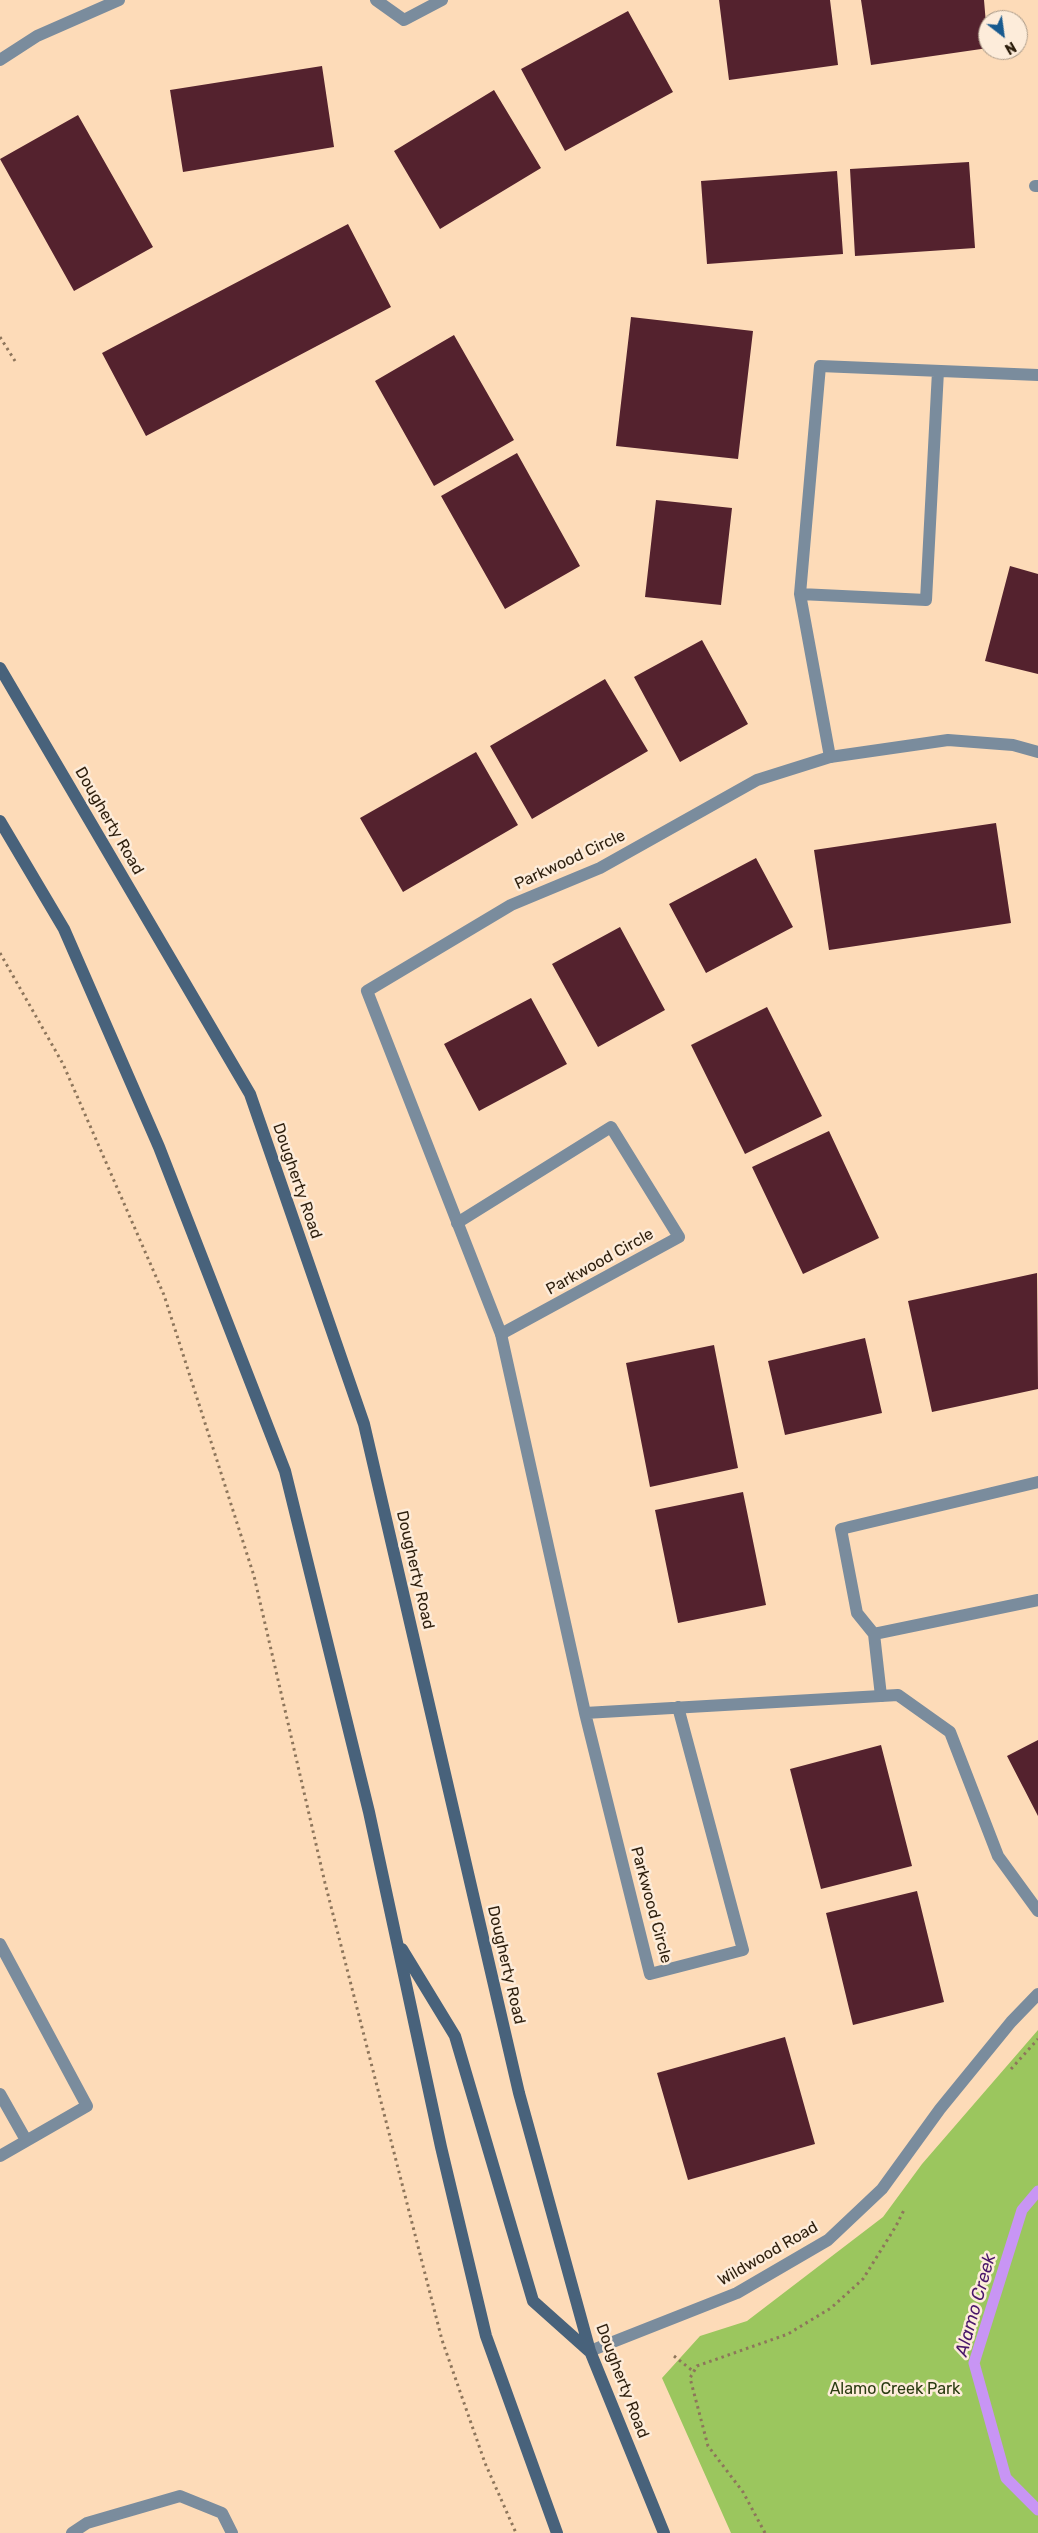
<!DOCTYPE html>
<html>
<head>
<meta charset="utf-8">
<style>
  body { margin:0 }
  #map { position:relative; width:1038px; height:2533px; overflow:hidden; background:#fddbb8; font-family:Rubik,sans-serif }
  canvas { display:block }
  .north { position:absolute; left:978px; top:10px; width:50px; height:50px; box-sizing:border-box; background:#fdecda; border:1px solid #aa9a88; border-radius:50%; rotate:150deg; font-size:14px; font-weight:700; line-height:20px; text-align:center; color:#2e1f0d }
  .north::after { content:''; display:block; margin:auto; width:18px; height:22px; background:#185a8f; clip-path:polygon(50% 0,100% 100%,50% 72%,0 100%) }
</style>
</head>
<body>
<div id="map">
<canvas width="1038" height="2533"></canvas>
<div class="north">N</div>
</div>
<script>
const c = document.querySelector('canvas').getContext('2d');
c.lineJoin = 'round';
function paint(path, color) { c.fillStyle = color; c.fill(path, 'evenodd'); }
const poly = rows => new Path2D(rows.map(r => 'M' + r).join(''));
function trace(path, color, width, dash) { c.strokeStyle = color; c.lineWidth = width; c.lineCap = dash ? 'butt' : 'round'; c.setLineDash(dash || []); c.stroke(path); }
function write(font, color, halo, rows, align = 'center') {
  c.font = font + ' Rubik,sans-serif'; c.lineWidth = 5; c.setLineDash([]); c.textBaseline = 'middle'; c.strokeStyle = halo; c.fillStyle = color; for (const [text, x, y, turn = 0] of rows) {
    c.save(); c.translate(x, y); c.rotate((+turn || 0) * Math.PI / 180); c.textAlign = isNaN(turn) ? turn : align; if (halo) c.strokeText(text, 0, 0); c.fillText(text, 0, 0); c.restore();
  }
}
paint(poly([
  [1038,2030,1038,2533,731,2533,662,2378,700,2336,747,2321,883,2217,922,2164]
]), '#9bc65e');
trace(poly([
  [1038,2191,1022,2210,974,2363,1006,2478,1038,2510]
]), '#c895f4', 11);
paint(poly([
  [719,0,830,0,838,65,729,80],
  [861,0,984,0,988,48,871,65],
  [628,11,673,92,565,151,521,69],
  [322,66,334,147,183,172,170,90],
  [494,90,541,168,440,229,394,151],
  [78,115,153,247,74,291,0,159],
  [969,162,975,248,855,256,850,169],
  [837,171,843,254,707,264,701,181],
  [348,224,391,307,146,436,102,353],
  [631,317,753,331,738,459,616,446],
  [454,335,514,440,434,486,375,381],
  [517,453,580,566,505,609,441,496],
  [656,500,732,508,721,605,645,597],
  [1010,566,1038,574,1038,674,985,661],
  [702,640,748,724,680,762,634,677],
  [605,679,648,751,532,819,490,746],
  [476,752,518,825,403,892,360,818],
  [996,823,1011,923,829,950,814,850],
  [756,858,793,927,706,973,669,904],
  [620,927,665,1010,598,1047,552,964],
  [531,998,567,1064,479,1111,444,1044],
  [767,1007,822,1116,745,1154,691,1045],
  [829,1131,879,1238,803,1274,752,1167],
  [1037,1273,1038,1389,932,1412,908,1301],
  [865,1338,882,1413,785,1435,768,1361],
  [714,1345,738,1468,650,1487,626,1363],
  [743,1492,766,1605,678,1623,655,1510],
  [1038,1740,1038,1816,1007,1756],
  [881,1745,912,1866,821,1889,790,1769],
  [917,1891,944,2002,853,2025,826,1913],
  [785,2037,815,2144,688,2180,657,2073]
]), '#54222e');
trace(poly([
  [0,337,15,361],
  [0,953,63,1064,164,1295,254,1576,325,1883,442,2340,485,2463,516,2533],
  [1011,2069,1038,2039],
  [674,2356,694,2372],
  [765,2533,743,2492,708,2446,690,2378,697,2366,788,2334,831,2308,863,2279,896,2226,905,2208]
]), '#8d755b', 3, [2.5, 4]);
trace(poly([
  [376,0,404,20,442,0],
  [1035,186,1038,186],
  [800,594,926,600,938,371],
  [830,757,800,594,820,366,1038,375],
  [457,1223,611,1127,679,1237,501,1334],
  [874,1634,1038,1600],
  [881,1696,874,1634,857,1613,841,1529,1038,1482],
  [0,1944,87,2106,0,2156],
  [0,2094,26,2140],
  [72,2533,87,2523,180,2496,222,2513,232,2533]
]), '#7a8c9d', 12);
trace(poly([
  [0,60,37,36,119,0],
  [1038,752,1013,745,948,740,830,757,757,780,600,868,511,905,367,991,501,1334,585,1713,898,1695,950,1732,998,1856,1038,1911],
  [585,1713,650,1974,743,1950,678,1707],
  [590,2351,737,2293,828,2240,882,2189,940,2109,1011,2022,1038,1994]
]), '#7a8c9d', 12);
trace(poly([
  [0,668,250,1094,364,1424,519,2093,590,2351,664,2533],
  [0,821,64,929,159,1147,285,1471,369,1812,441,2147,486,2336,557,2533],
  [402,1949,455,2036,533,2301,589,2351]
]), '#48627b', 12);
write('16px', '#2e1f0d', '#fdecda', [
  ["Dougherty Road",109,821,60],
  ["Parkwood Circle",570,860,-25],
  ["Dougherty Road",297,1181,71],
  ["Parkwood Circle",600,1262,-29],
  ["Dougherty Road",415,1570,77],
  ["Parkwood Circle",651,1905,75],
  ["Dougherty Road",506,1965,77],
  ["Wildwood Road",768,2254,-30],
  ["Dougherty Road",622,2381,69]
]);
write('16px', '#2b3c12', '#fdecda', [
  ["Alamo Creek Park",895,2389]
]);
write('italic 18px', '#49166a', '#fdecda', [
  ["Alamo Creek",976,2305,-74]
]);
</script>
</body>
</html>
